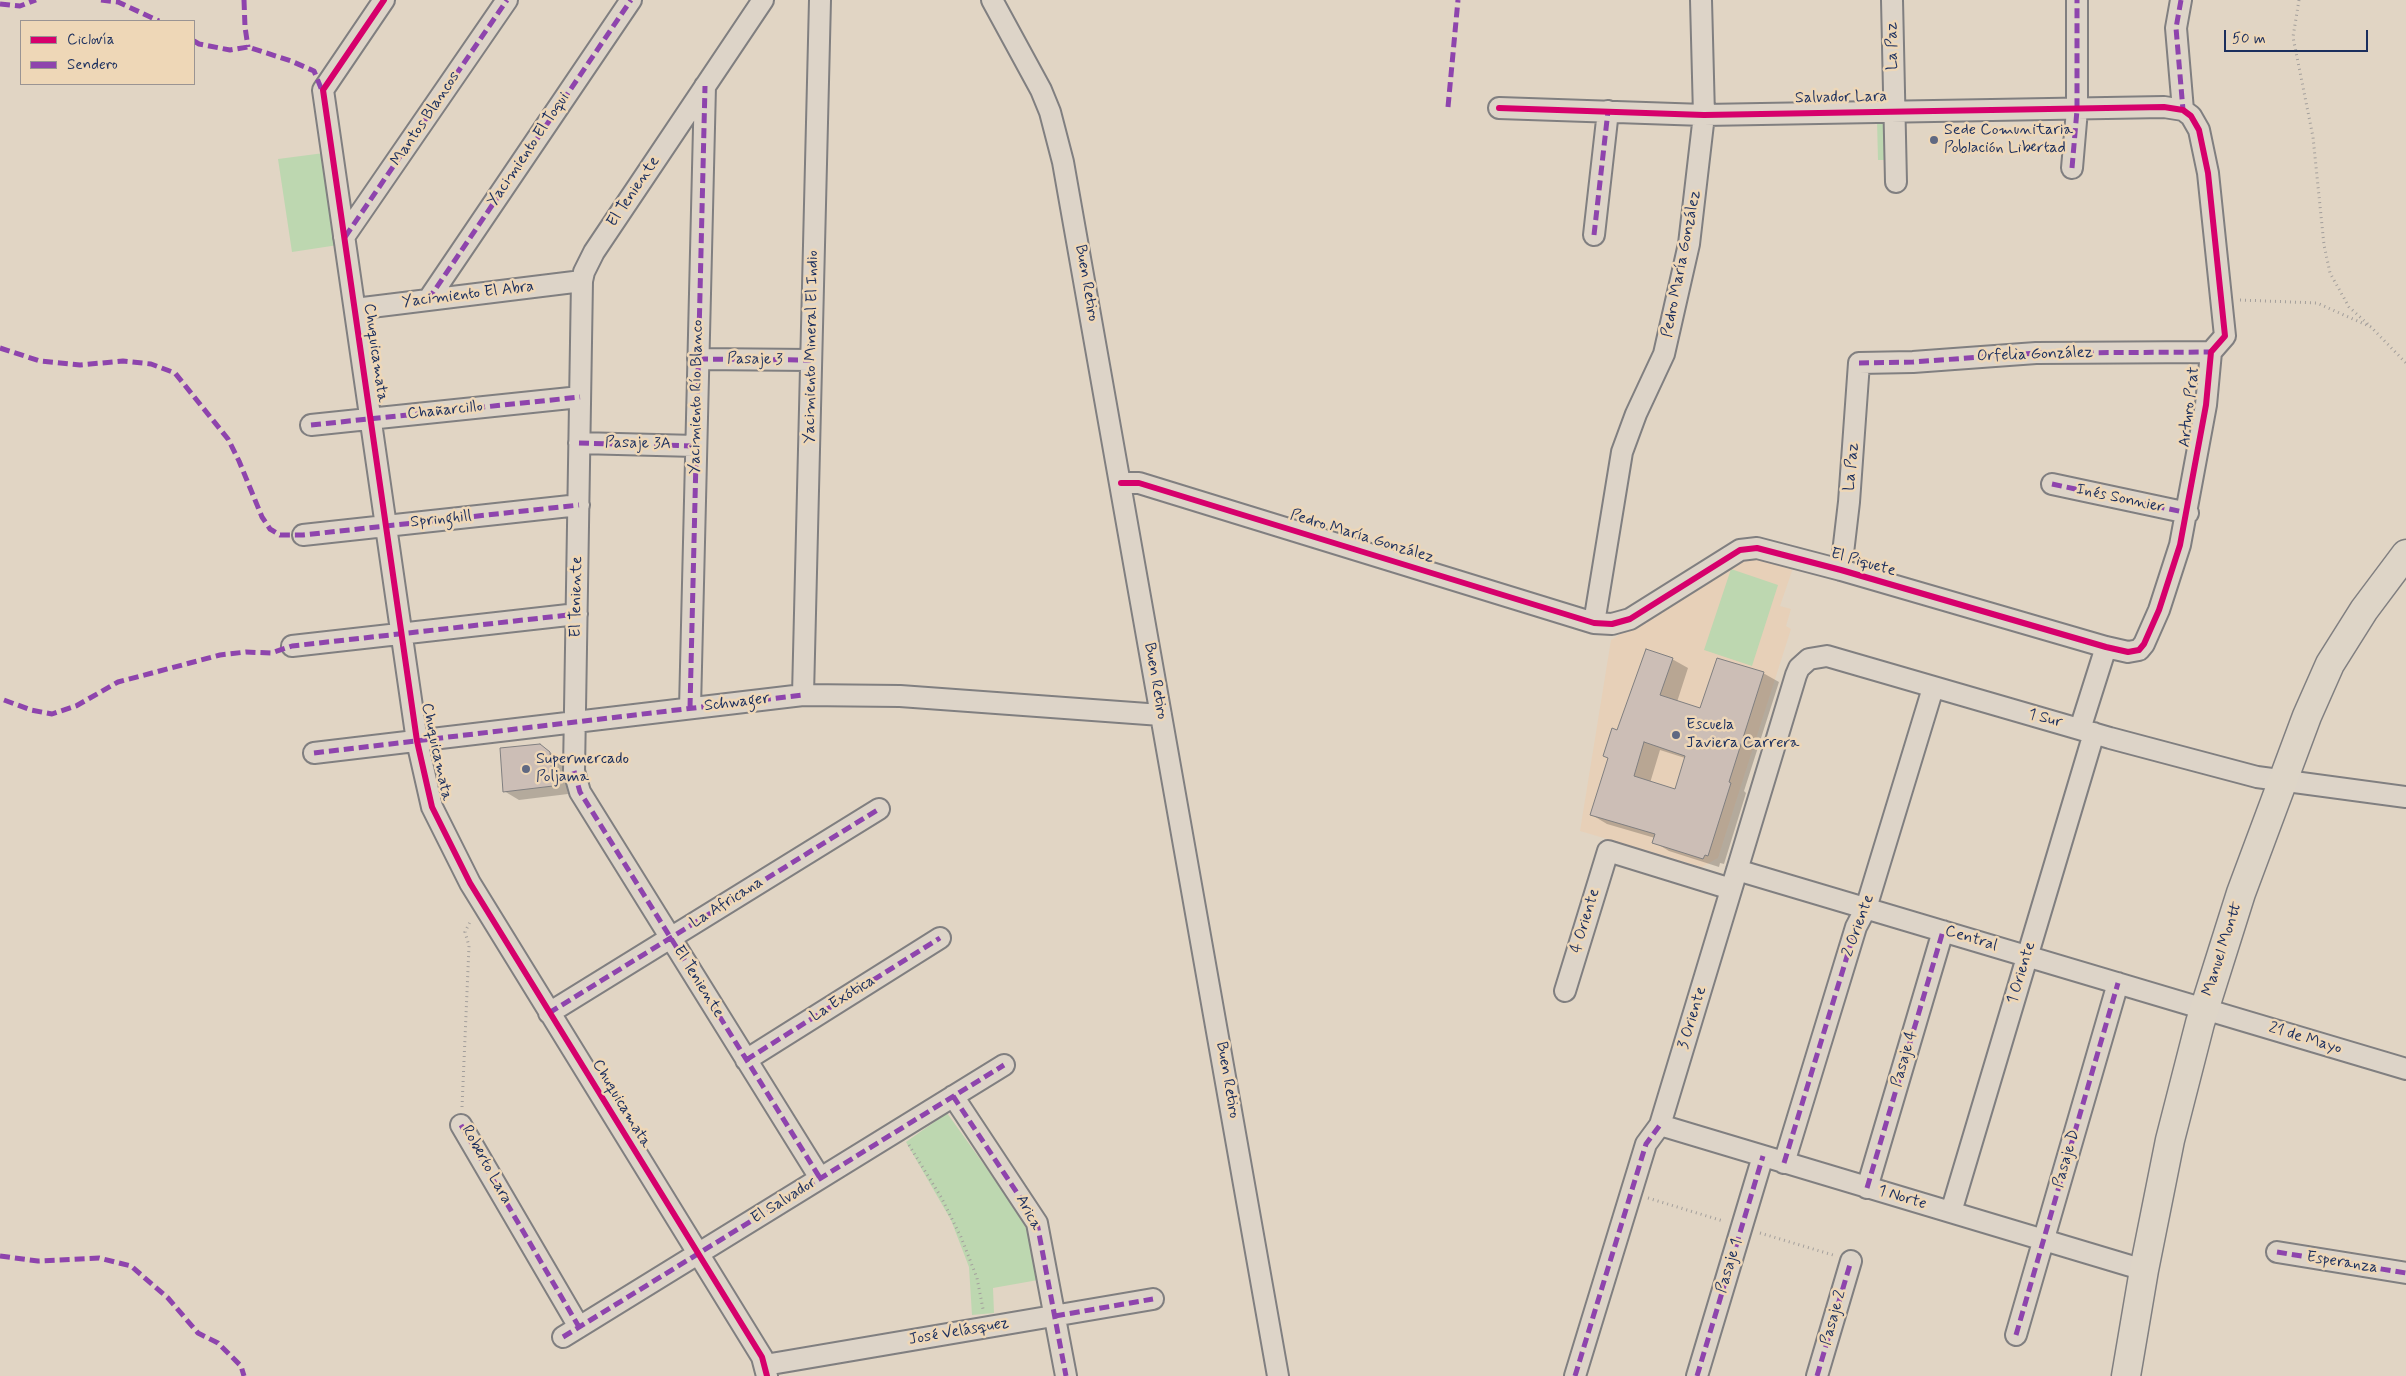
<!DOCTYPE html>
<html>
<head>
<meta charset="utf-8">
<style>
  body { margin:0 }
  #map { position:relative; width:2406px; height:1376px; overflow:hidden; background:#e1d5c4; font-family:Mynerve,sans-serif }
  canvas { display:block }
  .legend { position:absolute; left:20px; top:20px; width:175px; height:65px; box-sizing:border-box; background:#eed7b7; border:1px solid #9a9493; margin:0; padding:6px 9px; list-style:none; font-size:15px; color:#1b2f5e }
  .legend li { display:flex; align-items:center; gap:10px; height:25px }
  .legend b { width:25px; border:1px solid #9a9493 }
  .scale { position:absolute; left:2224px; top:30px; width:144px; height:22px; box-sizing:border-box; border:2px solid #1b2f5e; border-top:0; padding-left:6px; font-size:15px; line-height:18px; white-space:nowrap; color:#1b2f5e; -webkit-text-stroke:4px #eed7b7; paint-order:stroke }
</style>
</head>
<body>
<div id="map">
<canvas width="2406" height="1376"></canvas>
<ul class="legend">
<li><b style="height:6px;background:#d6006c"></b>Ciclovía</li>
<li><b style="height:6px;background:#8e44ad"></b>Sendero</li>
</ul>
<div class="scale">50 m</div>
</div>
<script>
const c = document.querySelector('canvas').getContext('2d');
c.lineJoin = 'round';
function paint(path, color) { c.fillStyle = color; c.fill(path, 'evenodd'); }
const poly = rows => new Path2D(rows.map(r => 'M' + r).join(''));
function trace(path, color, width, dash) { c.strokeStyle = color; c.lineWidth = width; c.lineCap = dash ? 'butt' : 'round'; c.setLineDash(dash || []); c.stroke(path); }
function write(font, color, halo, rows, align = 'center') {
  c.font = font + ' Mynerve,sans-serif'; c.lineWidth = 5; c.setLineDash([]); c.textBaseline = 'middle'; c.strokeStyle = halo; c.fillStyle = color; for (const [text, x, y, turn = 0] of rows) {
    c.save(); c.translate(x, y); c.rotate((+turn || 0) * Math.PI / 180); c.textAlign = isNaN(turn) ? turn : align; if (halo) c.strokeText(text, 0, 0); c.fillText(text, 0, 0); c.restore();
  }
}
paint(poly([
  [1749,555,1794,565,1780,606,1791,609,1786,626,1791,629,1718,858,1702,867,1580,831,1611,640,1739,557]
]), '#e7d0b8');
paint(poly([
  [1892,119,1893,160,1878,160,1877,120],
  [324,153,338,245,292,252,278,159],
  [1731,569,1778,585,1752,666,1704,650],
  [947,1113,1030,1229,1038,1280,993,1288,994,1313,972,1315,969,1267,951,1220,906,1142]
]), '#bdd7b0');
paint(poly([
  [1672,659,1688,668,1677,702,1701,709,1763,673,1779,682,1744,791,1746,793,1724,864,1720,863,1719,867,1669,851,1654,842,1655,838,1607,824,1592,815,1618,731],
  [1660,750,1685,758,1676,791,1650,783],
  [540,746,565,762,568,794,519,800,504,791]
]), '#0003');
const building = poly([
  [1646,649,1673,658,1660,695,1700,708,1717,658,1764,672,1729,782,1731,783,1708,856,1705,855,1703,859,1652,843,1655,834,1590,815,1608,758,1603,756,1612,728,1617,730,1646,649],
  [1644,742,1685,756,1675,789,1634,776,1644,742],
  [540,744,550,752,553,786,503,792,500,748,540,744]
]);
paint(building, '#ccbeb6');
trace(building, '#807f80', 1);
const street = poly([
  [384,0,323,90,417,741,432,807,470,883,762,1357,767,1376],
  [763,0,594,252,584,272,582,281,574,771,580,792,820,1178],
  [992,0,1041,90,1050,112,1063,162,1278,1376],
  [1892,0,1896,182],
  [2181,0,2176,28,2183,110],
  [2072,168,2077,110,2077,0],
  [1594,235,1608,111],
  [344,237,507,0],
  [428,300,631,0],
  [355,309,582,281],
  [698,359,811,360],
  [311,425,580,397],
  [579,443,696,446],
  [1121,483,1139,483,1594,623,1612,624,1630,619,1740,550,1757,548,1841,570,2106,647,2128,652,2139,650,2144,644,2159,610,2180,545,2206,405,2211,352,2225,336,2208,173,2199,130,2191,116,2183,110,2164,107,1704,115,1499,108],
  [2052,484,2188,513],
  [303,535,579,505],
  [1841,570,1849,502,1859,363,1913,362,2036,353,2211,352],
  [1594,623,1622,452,1636,414,1664,354,1689,244,1704,115,1701,0],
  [292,646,577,614],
  [803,695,820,0],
  [690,708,705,86],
  [2080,729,2106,647],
  [314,753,803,695,900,696,1161,715],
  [1737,870,2406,1069],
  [1565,991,1608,851,1731,889],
  [549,1013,879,809],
  [746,1060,940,938],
  [953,1096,1037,1223,1066,1376],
  [461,1125,579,1327],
  [1660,1125,2144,1270],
  [1784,1163,1856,927,1866,908,1933,688],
  [1867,1188,1943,931],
  [1951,1212,2094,733],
  [2277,1252,2406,1273],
  [2016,1335,2118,983],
  [563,1337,1004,1065],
  [765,1365,1153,1299],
  [1575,1376,1646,1144,1660,1125,1796,675,1799,668,1809,659,1827,656,2110,738,2257,777,2406,797],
  [1697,1376,1763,1156],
  [1817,1376,1851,1261]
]);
const primary = poly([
  [2126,1376,2144,1270,2170,1140,2200,1023,2241,893,2307,716,2330,664,2364,610,2406,554]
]);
trace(street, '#807f80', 24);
trace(primary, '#807f80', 31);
trace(poly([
  [2299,0,2293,37,2313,137,2324,245,2330,273,2349,307,2371,327],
  [2240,300,2317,303,2371,327,2406,363],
  [462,1107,469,946,465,932,471,920],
  [909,1145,941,1197,961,1237,977,1278,983,1309],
  [1648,1198,1723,1221],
  [1760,1233,1833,1255]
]), '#a39f9c', 3, [1, 4]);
trace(street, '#ddd4c8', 20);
trace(primary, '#ded5c7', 28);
trace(poly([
  [101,0,118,2,159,21],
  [244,0,245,27,248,47],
  [2181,0,2176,28,2183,110],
  [0,4,20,6,36,0],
  [194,41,199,44,230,50,248,47,291,61,314,71,323,93],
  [1448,107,1458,0],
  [2072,168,2077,110,2077,0],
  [1594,235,1608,111],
  [345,237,507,0],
  [428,300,631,0],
  [0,348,40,361,80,365,123,361,151,364,175,373,228,439,239,461,262,517,270,529,280,535,303,535,579,505],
  [698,359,811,360],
  [1859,363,1913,362,2036,353,2211,352],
  [311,425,580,397],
  [579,443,696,446],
  [2052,484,2188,513],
  [4,700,31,710,52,714,76,706,118,682,220,655,246,652,271,653,292,646,577,614],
  [690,708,705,86],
  [314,753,803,695],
  [574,771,580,792,820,1178],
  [549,1013,879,809],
  [746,1060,940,938],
  [953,1096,1037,1223,1066,1376],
  [461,1125,579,1327],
  [1784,1163,1856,927,1866,908],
  [1867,1188,1943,931],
  [2277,1252,2406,1273],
  [0,1256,38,1261,99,1258,131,1266,168,1298,198,1333,218,1343,241,1366,244,1376],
  [1055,1316,1153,1299],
  [2016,1335,2118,983],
  [563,1337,1004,1065],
  [1575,1376,1646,1144,1660,1125],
  [1697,1376,1763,1156],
  [1817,1376,1851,1261]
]), '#8e44ad', 5, [10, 5]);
trace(poly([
  [384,0,323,90,417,741,432,807,470,883,762,1357,767,1376],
  [1121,483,1139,483,1594,623,1612,624,1630,619,1740,550,1757,548,1841,570,2106,647,2128,652,2139,650,2144,644,2159,610,2180,545,2206,405,2211,352,2225,336,2208,173,2199,130,2191,116,2183,110,2164,107,1704,115,1499,108]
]), '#d6006c', 6);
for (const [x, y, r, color] of [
  [1934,140,5,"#606982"],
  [1676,735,5,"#606982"],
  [526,769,5,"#606982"]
]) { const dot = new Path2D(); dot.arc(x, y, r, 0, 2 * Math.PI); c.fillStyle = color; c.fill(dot); trace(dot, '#eed7b7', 2); }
write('16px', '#1b2f5e', '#eed7b7', [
  ["La Paz",1893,46,-91],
  ["Salvador Lara",1841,98,-1],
  ["Mantos Blancos",426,119,-56],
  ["Yacimiento El Toqui",529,150,-56],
  ["El Teniente",634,192,-56],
  ["Pedro María González",1682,264,-79],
  ["Buen Retiro",1086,283,80],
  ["Yacimiento El Abra",468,295,-7],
  ["Yacimiento Mineral El Indio",812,347,-89],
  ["Chuquicamata",375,353,82],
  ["Orfelia González",2035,355,-2],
  ["Pasaje 3",755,360,1],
  ["Yacimiento Río Blanco",697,397,-89],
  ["Arturo Prat",2190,407,-83],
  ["Chañarcillo",445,411,-6],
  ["Pasaje 3A",638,444,1],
  ["La Paz",1852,467,-85],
  ["Inés Sonnier",2120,499,12],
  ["Springhill",441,520,-6],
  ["Pedro María González",1362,537,17],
  ["El Piquete",1863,563,16],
  ["El Teniente",577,597,-89],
  ["Buen Retiro",1155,681,80],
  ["Schwager",737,703,-7],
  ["1 Sur",2045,719,15],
  ["Chuquicamata",436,752,78],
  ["La Africana",727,903,-32],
  ["4 Oriente",1586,921,-73],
  ["2 Oriente",1859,926,-70],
  ["Central",1971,939,17],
  ["Manuel Montt",2223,949,-72],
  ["1 Oriente",2022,973,-73],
  ["El Teniente",698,982,58],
  ["La Exótica",843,999,-32],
  ["3 Oriente",1693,1018,-73],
  ["21 de Mayo",2305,1039,17],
  ["Pasaje 4",1905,1059,-74],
  ["Buen Retiro",1227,1080,80],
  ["Chuquicamata",621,1104,59],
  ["Pasaje D",2067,1159,-74],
  ["Roberto Lara",486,1165,61],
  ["1 Norte",1902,1198,17],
  ["El Salvador",784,1201,-32],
  ["Arica",1028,1213,62],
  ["Esperanza",2342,1263,9],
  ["Pasaje 1",1730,1266,-73],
  ["Pasaje 2",1834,1318,-74],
  ["José Velásquez",959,1332,-10]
]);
write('16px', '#1b2f5e', '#eed7b7', [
  ["Sede Comunitaria",1944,131],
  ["Población Libertad",1944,149],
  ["Escuela",1686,726],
  ["Javiera Carrera",1686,744],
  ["Supermercado",536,760],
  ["Poljama",536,778]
], 'left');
</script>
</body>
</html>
